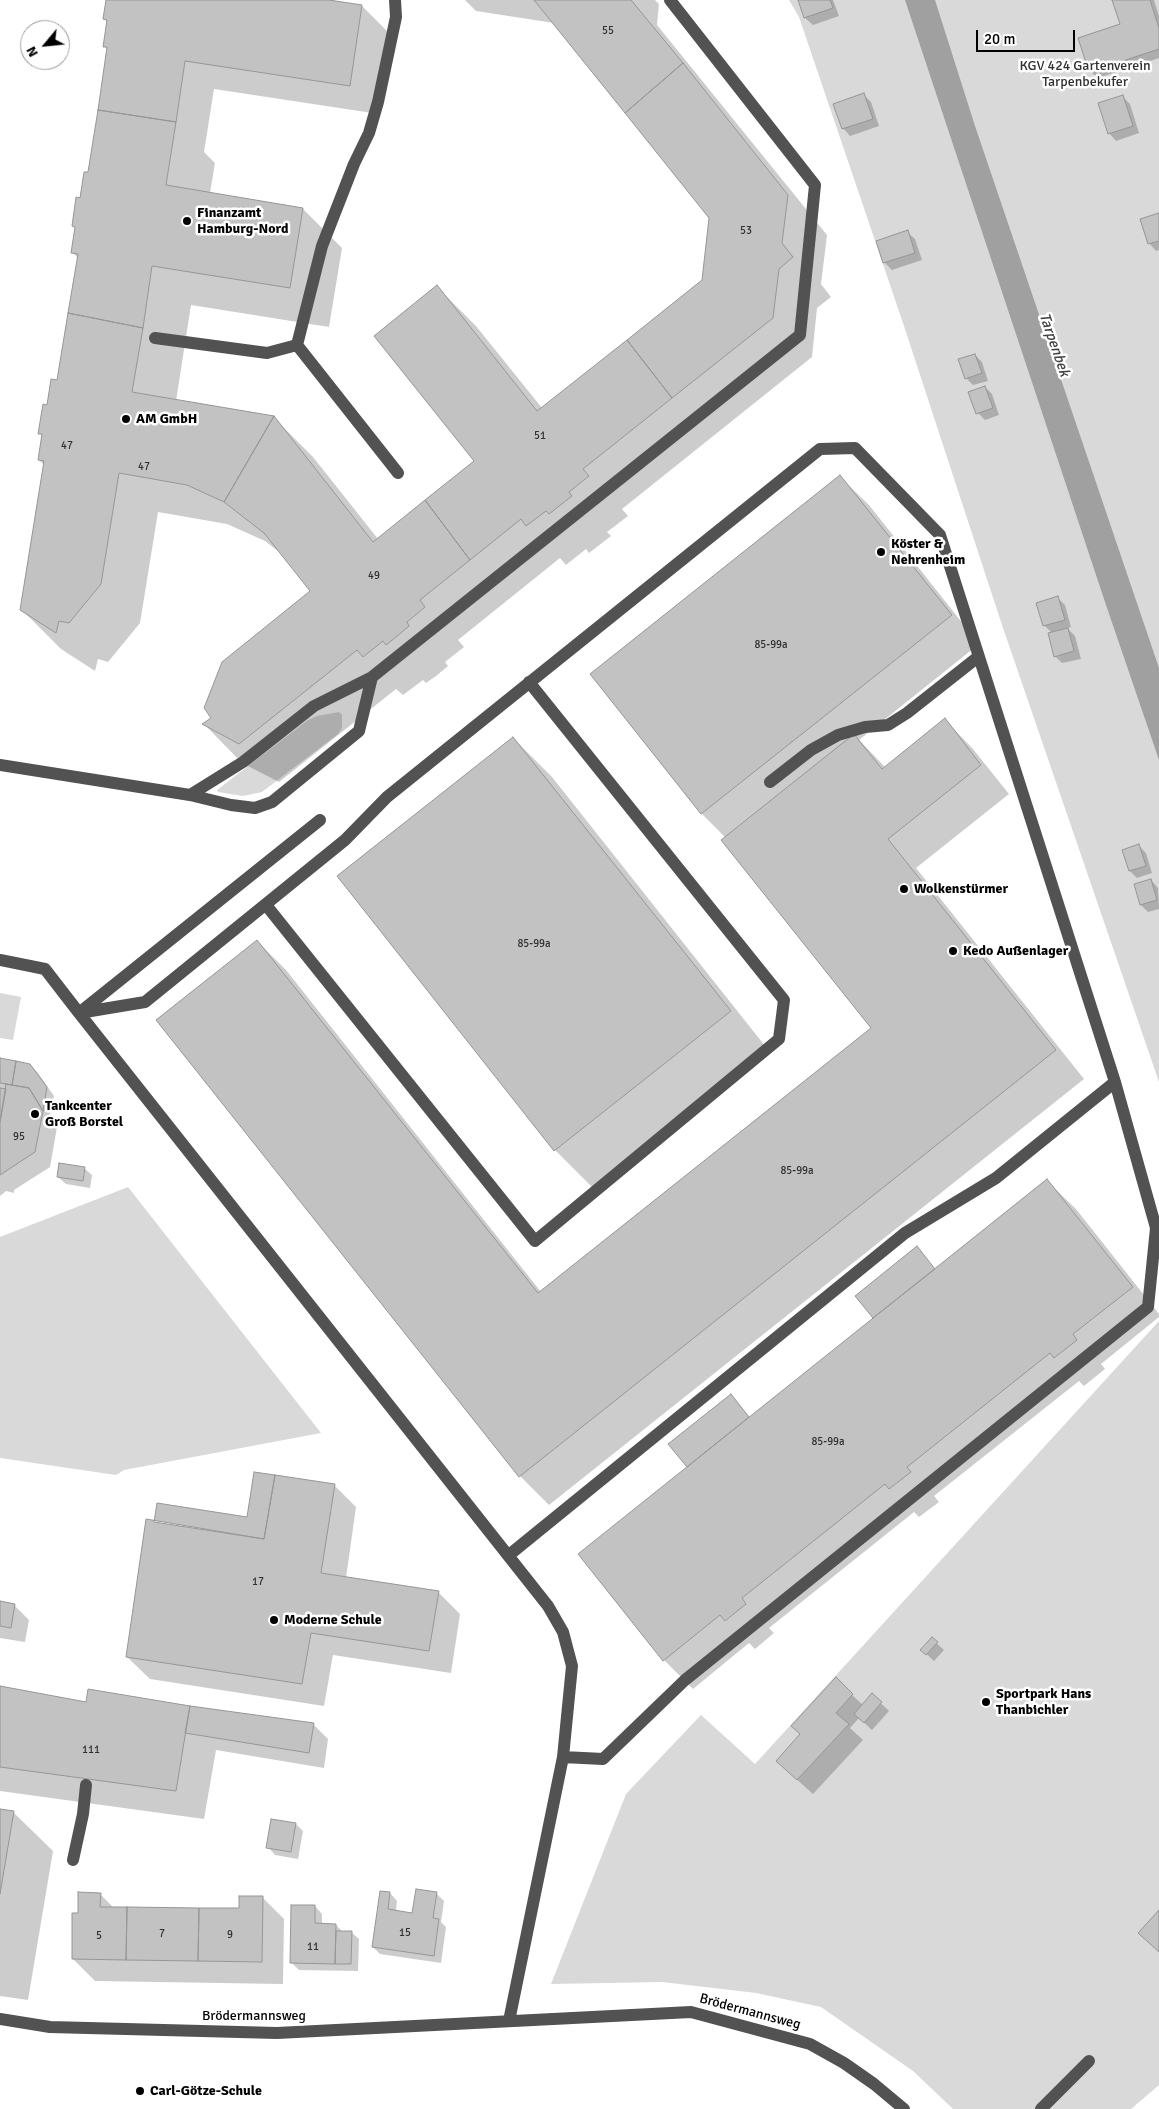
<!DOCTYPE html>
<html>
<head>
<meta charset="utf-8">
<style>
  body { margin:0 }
  #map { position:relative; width:1159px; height:2109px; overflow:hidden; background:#fff; font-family:Signika,sans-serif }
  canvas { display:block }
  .north { position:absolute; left:20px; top:20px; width:50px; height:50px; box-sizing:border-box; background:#fff; border:1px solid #999; border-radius:50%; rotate:242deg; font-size:14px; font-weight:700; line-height:20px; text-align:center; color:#000 }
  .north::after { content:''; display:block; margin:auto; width:18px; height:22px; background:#000; clip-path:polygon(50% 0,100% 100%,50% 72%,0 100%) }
  .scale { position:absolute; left:976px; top:30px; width:99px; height:22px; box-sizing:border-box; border:2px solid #000; border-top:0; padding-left:6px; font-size:15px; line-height:18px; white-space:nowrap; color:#000; -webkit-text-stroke:4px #fff; paint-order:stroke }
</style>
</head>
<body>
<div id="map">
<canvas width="1159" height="2109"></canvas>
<div class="north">N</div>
<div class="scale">20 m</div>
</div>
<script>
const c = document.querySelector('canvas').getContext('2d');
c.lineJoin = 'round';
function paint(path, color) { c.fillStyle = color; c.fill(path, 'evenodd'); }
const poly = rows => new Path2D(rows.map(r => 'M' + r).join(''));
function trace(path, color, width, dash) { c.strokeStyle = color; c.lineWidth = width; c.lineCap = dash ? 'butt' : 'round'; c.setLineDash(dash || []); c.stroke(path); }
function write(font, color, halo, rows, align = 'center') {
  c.font = font + ' Signika,sans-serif'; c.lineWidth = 5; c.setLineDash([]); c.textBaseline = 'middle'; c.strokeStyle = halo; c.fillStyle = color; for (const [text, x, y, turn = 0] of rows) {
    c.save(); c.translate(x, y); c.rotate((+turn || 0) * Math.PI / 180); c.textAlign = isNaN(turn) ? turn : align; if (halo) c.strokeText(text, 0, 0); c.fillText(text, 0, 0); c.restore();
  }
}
paint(poly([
  [789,0,1159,0,1159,1082,1002,625,904,326,799,17],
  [339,712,342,715,342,728,338,734,262,792,243,796,218,792,217,790,308,720,317,716],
  [0,993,21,997,13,1040,0,1038],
  [128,1187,321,1433,124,1470,116,1475,0,1458,0,1237],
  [1159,1321,1159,2085,1131,2109,953,2109,913,2071,821,2007,756,1993,662,1982,551,1984,626,1794,701,1715,755,1764]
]), '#d9d9d9');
paint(poly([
  [905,0,935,0,975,126,1159,668,1159,760,1106,605]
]), '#a0a0a0');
paint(poly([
  [107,0,321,0,362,6,391,35,379,114,214,89,204,152,215,163,210,193,303,209,342,248,329,327,191,305,176,401,273,417,313,457,378,539,476,461,437,287,476,326,542,408,703,281,711,218,554,23,476,11,465,0,655,0,659,4,657,25,827,235,821,284,831,297,817,308,812,357,622,509,628,516,607,532,611,536,589,553,586,549,566,565,560,558,458,640,464,647,445,662,448,666,436,676,426,683,423,680,403,695,396,689,279,782,242,763,204,724,213,718,312,592,283,555,265,541,227,524,158,512,140,623,108,662,98,659,95,671,61,649,22,610,45,466,39,460,43,436,40,433,48,406,58,382,78,258,72,252,76,229,73,225,89,174,108,50,104,46,108,23,104,19],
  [799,0,833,0,839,16,813,25,805,18],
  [1114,0,1154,0,1159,16,1159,58,1098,78,1090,71,1122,25],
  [864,95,871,102,879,126,850,136,843,128],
  [1123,97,1130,104,1139,133,1116,141,1109,133],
  [1159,214,1159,250,1156,251,1149,243],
  [907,232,915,239,922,260,892,270,885,263,878,242],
  [975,355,982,362,988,381,973,385,966,378],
  [985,387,992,394,999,415,985,420,978,413],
  [840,477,869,505,979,644,859,740,885,767,945,720,973,749,1009,794,916,868,1084,1079,549,1505,520,1476,257,941,286,970,541,1292,873,1029,726,838,702,814,592,675],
  [1058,598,1065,605,1071,627,1067,628,1075,636,1081,659,1062,663,1055,656,1052,633,1045,626],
  [513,738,552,777,769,1051,594,1189,555,1150],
  [1139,846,1146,853,1152,873,1137,878,1130,871],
  [1151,880,1158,888,1159,909,1148,912,1141,905],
  [0,1060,30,1065,37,1072,54,1096,50,1115,57,1127,50,1167,14,1190,14,1193,6,1191,0,1196],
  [84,1168,92,1175,90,1188,66,1184,58,1177],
  [1047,1181,1076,1209,1159,1314,1159,1317,1101,1364,1105,1369,1084,1386,1079,1381,934,1496,939,1502,919,1517,914,1512,769,1628,774,1633,755,1649,749,1643,693,1689,664,1660,688,1467,731,1395,750,1418,875,1318,857,1296,935,1270],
  [334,1485,356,1507,346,1578,438,1592,460,1614,451,1673,333,1655,324,1706,150,1679,127,1657],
  [0,1603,14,1605,29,1620,25,1642,0,1638],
  [932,1639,944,1650,934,1661,922,1650],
  [0,1688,87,1703,190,1707,313,1724,328,1739,324,1768,216,1750,204,1819,0,1791],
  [852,1695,863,1705,872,1695,889,1711,872,1730,859,1718,850,1728,863,1740,813,1794,793,1776,801,1735],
  [0,1810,13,1812,53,1851,28,2000,0,1996],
  [296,1824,303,1831,298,1859,275,1855,268,1847],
  [390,1893,397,1901,396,1911,413,1914,437,1894,444,1901,441,1922,446,1927,441,1963,380,1954,373,1947],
  [100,1894,114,1908,240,1910,262,1897,284,1919,283,1984,95,1981,73,1959,79,1914],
  [315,1906,322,1914,322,1925,336,1925,343,1932,351,1932,359,1939,358,1971,299,1970,292,1963]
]), '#0003');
const building = poly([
  [106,0,329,0,362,5,350,86,185,61,176,122,98,110,107,47,103,47,107,20,103,19,106,0],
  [534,0,631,0,683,63,625,113,534,0],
  [798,0,830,0,833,8,804,18,798,0],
  [1112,0,1150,0,1159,28,1159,49,1089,72,1078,38,1120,24,1112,0],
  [683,63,788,195,782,243,793,257,779,269,773,318,672,398,627,340,702,280,709,218,625,113,683,63],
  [864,93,873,119,842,129,833,104,864,93],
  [1123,95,1133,126,1108,134,1098,103,1123,95],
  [98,110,176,122,166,185,303,208,290,288,152,266,143,328,68,313,78,254,71,253,75,227,72,226,76,197,80,198,84,172,88,172,98,110],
  [1159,213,1159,241,1148,244,1140,219,1159,213],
  [908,230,915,253,883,263,876,241,908,230],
  [437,285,537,411,627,340,672,398,583,469,589,476,569,492,572,496,549,514,546,511,526,526,521,519,470,560,425,500,474,461,374,336,437,285],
  [68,313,143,328,132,392,274,416,224,502,187,485,119,473,101,584,69,623,59,621,56,633,20,610,44,461,38,460,42,434,38,434,43,404,47,405,51,379,57,380,68,313],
  [975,354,982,373,965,379,958,359,975,354],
  [985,386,993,408,976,414,968,392,985,386],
  [274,416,373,542,425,500,470,560,420,600,425,607,407,622,409,626,396,637,386,645,383,641,363,657,357,650,239,744,202,724,211,718,204,708,222,662,310,591,264,533,224,502,274,416],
  [840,475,952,615,701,814,590,674,840,475],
  [1058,596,1065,620,1043,626,1036,603,1058,596],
  [1068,628,1074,651,1054,657,1048,633,1068,628],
  [945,718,981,765,888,839,1056,1050,519,1477,156,1020,257,940,538,1293,871,1028,721,840,854,734,882,769,945,718],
  [513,737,731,1011,554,1151,337,876,513,737],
  [1139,844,1146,866,1129,871,1122,850,1139,844],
  [1151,879,1157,900,1140,905,1134,884,1151,879],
  [0,1058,16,1061,12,1085,0,1083,0,1058],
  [16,1061,30,1064,47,1087,43,1111,29,1088,12,1085,16,1061],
  [6,1084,29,1088,43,1111,35,1152,0,1175,0,1122,6,1084],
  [0,1088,6,1089,0,1122,0,1088],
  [59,1163,85,1167,83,1181,57,1177,59,1163],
  [1047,1179,1133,1287,1073,1334,1077,1340,1054,1358,1050,1353,907,1467,911,1472,889,1489,885,1484,742,1598,746,1604,725,1621,720,1615,663,1661,578,1554,1047,1179],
  [917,1246,935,1269,873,1318,855,1296,917,1246],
  [731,1394,749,1417,687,1467,668,1444,731,1394],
  [254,1472,275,1475,264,1539,154,1522,157,1503,247,1517,254,1472],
  [275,1475,335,1484,321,1573,439,1591,429,1651,311,1633,302,1684,126,1657,146,1519,264,1539,275,1475],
  [0,1601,15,1604,11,1628,0,1626,0,1601],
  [932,1637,938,1642,926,1655,920,1650,932,1637],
  [836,1677,853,1694,836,1713,849,1724,797,1780,776,1761,800,1734,791,1726,836,1677],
  [0,1686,86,1702,88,1689,190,1706,176,1791,0,1767,0,1686],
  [872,1693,882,1702,864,1723,854,1714,872,1693],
  [190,1706,314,1723,309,1753,185,1733,190,1706],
  [0,1809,14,1811,0,1894,0,1809],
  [271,1819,296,1823,291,1852,266,1848,271,1819],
  [416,1889,437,1892,433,1918,439,1919,434,1956,372,1947,380,1891,390,1892,388,1909,412,1913,416,1889],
  [78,1892,101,1893,100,1907,127,1907,126,1960,72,1959,72,1913,78,1913,78,1892],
  [239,1896,263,1896,262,1962,198,1961,199,1908,239,1908,239,1896],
  [291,1905,315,1905,315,1923,336,1924,335,1964,290,1963,291,1905],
  [127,1907,199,1908,198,1961,126,1960,127,1907],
  [1159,1910,1159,1952,1138,1933,1159,1910],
  [336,1931,352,1931,351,1964,335,1964,336,1931]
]);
paint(building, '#c2c2c2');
trace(building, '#969696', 1);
trace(poly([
  [155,338,267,353,297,345,322,246,354,164,369,133,378,102,396,17,395,0],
  [297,345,398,473],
  [0,765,190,795,231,805,255,808,272,802,359,731,372,677],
  [770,782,811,750,838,735,865,727,888,725,907,713,978,657],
  [190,795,243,762,314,706,372,677,800,335,815,185,670,0],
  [266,905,535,1241,779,1039,784,1000,529,682],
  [0,960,45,969,79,1013,145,1002,345,840,387,797,820,449,855,448,940,535,1115,1082,1156,1228,1148,1307,685,1680,603,1759,563,1757,572,1666,563,1632,548,1606,79,1013,320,820],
  [509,1555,905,1233,996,1178,1115,1082],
  [73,1860,83,1814,86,1785],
  [0,2019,50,2027,277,2033,691,2012,810,2044,844,2063,874,2084,904,2109],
  [509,2021,563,1757],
  [1041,2109,1089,2061]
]), '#525252', 12);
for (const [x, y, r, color] of [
  [187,221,5,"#000"],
  [126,419,5,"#000"],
  [881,552,5,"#000"],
  [904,889,5,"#000"],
  [953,951,5,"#000"],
  [35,1114,5,"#000"],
  [274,1620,5,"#000"],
  [986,1702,5,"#000"],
  [140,2091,5,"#000"]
]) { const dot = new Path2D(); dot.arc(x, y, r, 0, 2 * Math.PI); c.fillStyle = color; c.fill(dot); trace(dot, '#fff', 2); }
write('11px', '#303030', null, [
  ["55",608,31],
  ["53",746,231],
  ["51",540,436],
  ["47",67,446],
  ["47",144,467],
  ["49",374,576],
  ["85-99a",771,645],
  ["85-99a",534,944],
  ["95",19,1137],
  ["85-99a",797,1171],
  ["85-99a",828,1442],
  ["17",258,1582],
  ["111",91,1750],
  ["15",405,1933],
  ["7",162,1934],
  ["9",230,1935],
  ["5",99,1936],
  ["11",313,1947]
]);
write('14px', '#303030', '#fff', [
  ["KGV 424 Gartenverein",1085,66],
  ["Tarpenbekufer",1085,82]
]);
write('bold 14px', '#000', '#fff', [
  ["Finanzamt",197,213],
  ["Hamburg-Nord",197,229],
  ["AM GmbH",136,419],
  ["Köster &",891,544],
  ["Nehrenheim",891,560],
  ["Wolkenstürmer",914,889],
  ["Kedo Außenlager",963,951],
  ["Tankcenter",45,1106],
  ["Groß Borstel",45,1122],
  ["Moderne Schule",284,1620],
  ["Sportpark Hans",996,1694],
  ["Thanbichler",996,1710],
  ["Carl-Götze-Schule",150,2091]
], 'left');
write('14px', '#000', '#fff', [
  ["Brödermannsweg",750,2012,15],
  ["Brödermannsweg",254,2016]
]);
write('italic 15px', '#414141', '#fff', [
  ["Tarpenbek",1054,345,71]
]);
</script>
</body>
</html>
